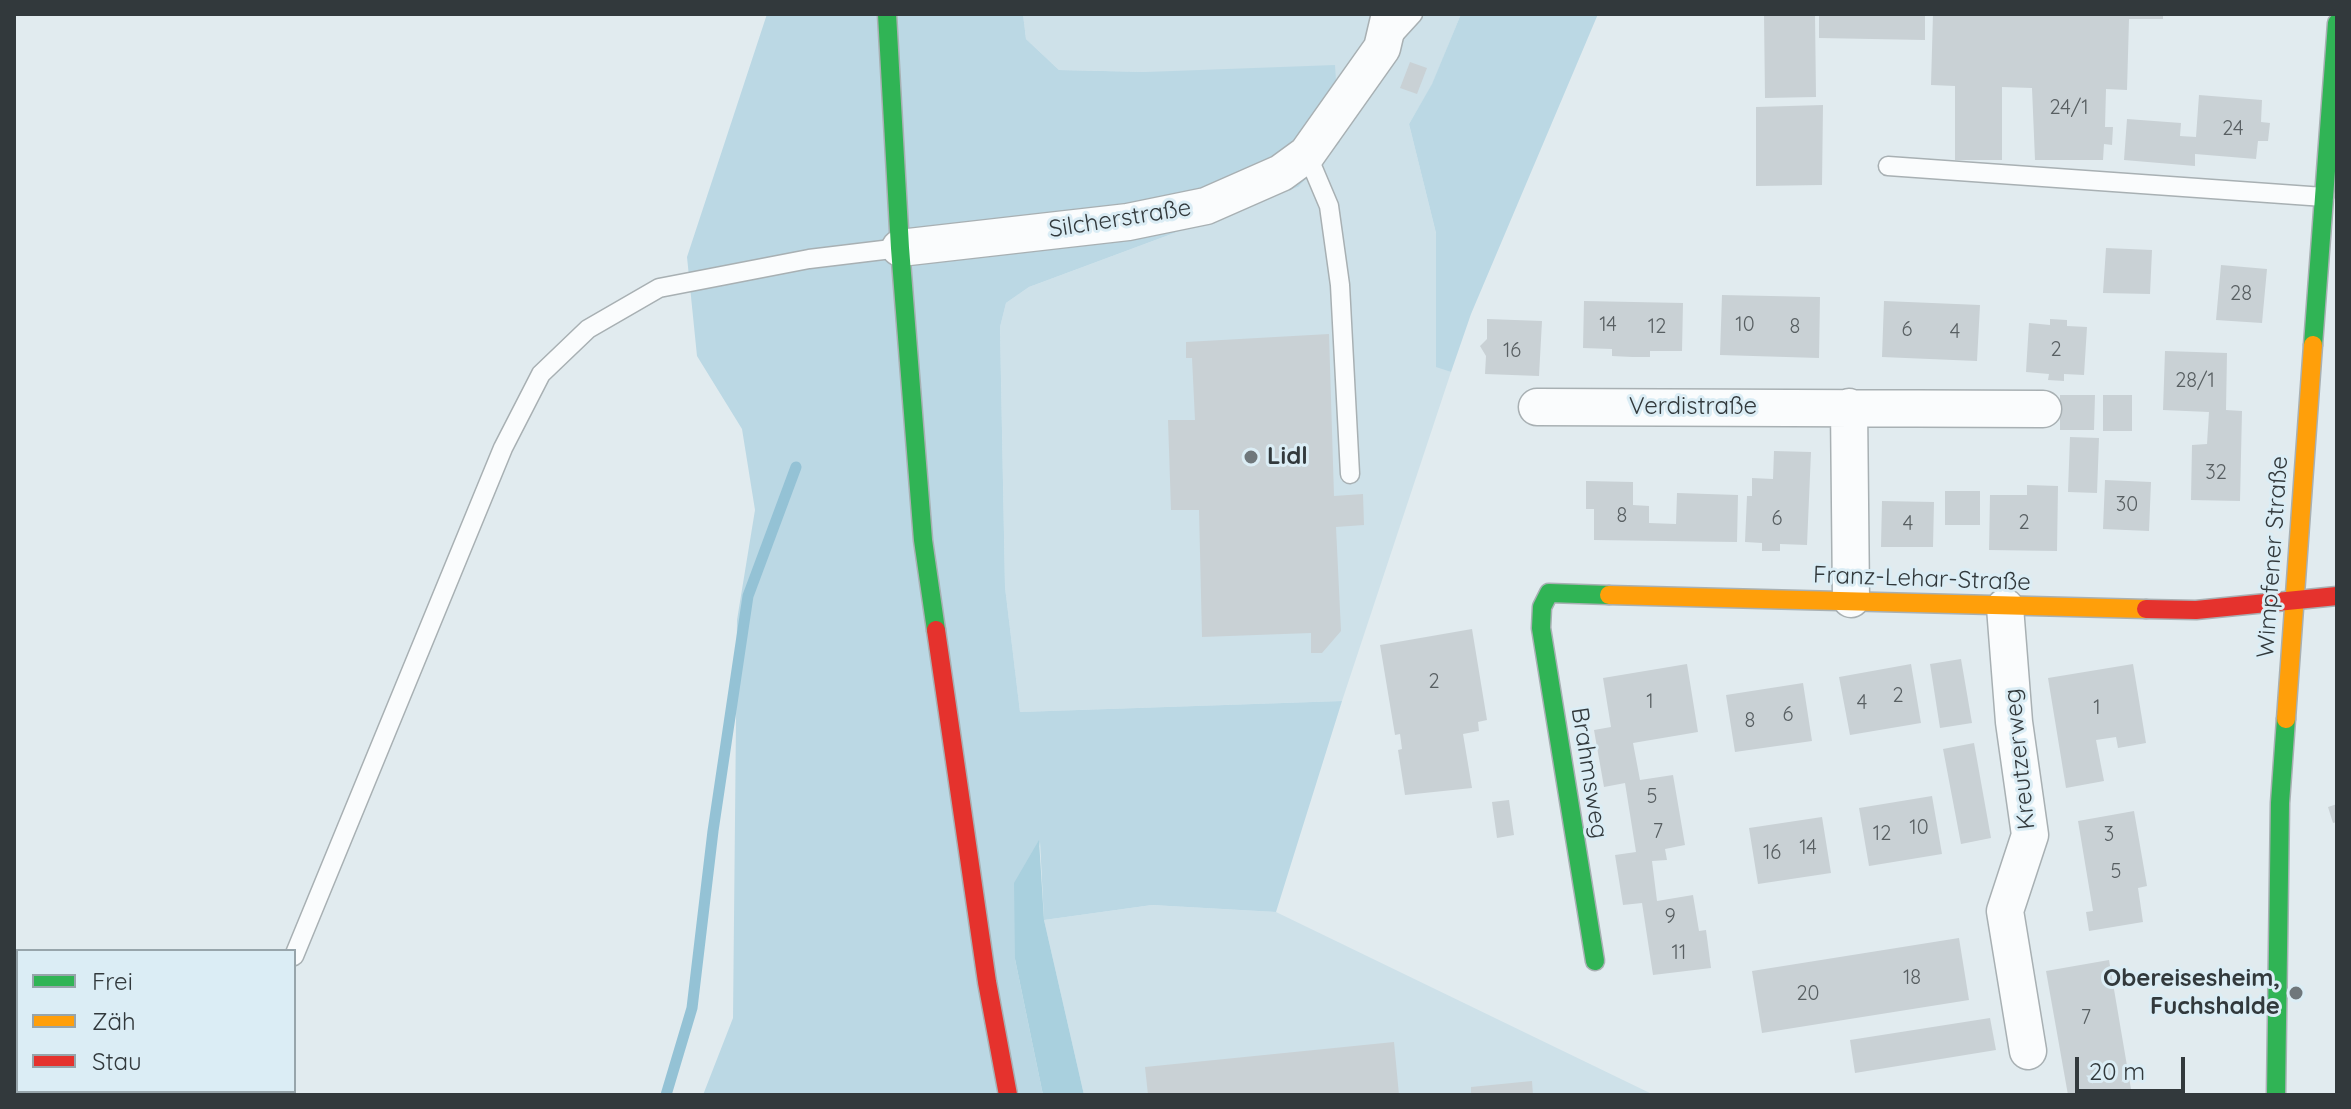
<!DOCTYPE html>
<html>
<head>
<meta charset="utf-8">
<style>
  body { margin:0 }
  #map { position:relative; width:2351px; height:1109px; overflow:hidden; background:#e1ebef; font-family:Quicksand,sans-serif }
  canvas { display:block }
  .frame { position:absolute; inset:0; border:16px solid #32393c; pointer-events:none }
  .legend { position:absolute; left:16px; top:949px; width:280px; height:144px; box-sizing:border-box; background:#dbedf5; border:2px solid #97a5ab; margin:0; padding:10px 14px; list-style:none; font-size:24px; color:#32393c }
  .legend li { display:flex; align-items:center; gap:16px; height:40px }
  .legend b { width:40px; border:2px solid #97a5ab }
  .scale { position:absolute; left:2075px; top:1057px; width:110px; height:36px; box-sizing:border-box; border:4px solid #32393c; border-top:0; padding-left:10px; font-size:24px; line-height:28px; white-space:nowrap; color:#32393c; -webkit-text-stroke:6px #dbedf5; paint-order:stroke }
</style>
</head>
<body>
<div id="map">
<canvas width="2351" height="1109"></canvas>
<div class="frame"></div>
<ul class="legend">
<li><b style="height:10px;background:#30b455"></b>Frei</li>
<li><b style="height:10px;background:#ff9f0a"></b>Zäh</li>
<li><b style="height:10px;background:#e5322d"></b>Stau</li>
</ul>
<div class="scale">20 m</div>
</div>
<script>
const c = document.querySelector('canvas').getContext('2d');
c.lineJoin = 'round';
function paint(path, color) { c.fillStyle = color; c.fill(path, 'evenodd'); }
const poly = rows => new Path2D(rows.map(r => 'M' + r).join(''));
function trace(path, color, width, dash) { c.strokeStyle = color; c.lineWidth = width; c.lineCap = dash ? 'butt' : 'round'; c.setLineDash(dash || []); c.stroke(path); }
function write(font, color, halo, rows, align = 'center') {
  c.font = font + ' Quicksand,sans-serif'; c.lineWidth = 6; c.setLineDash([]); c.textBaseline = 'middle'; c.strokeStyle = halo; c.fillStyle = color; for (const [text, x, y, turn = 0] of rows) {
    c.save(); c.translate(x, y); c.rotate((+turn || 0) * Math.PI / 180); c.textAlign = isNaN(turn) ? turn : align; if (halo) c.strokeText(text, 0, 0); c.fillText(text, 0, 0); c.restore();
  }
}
paint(poly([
  [1023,14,1461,14,1432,85,1409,124,1436,233,1436,366,1451,372,1342,701,1020,712,1005,587,1000,327,1006,303,1029,287,1298,187,1146,72,1059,70,1026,39],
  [1152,905,1276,912,1654,1095,1084,1095,1044,920]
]), '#cee1e9');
paint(poly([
  [767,14,1023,14,1026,39,1059,70,1146,72,1335,65,1340,142,1298,187,1029,287,1006,303,1000,327,1005,587,1020,712,1342,701,1276,912,1152,905,1044,920,1040,842,1015,959,1043,1095,703,1095,733,1018,737,620,755,510,742,429,697,356,687,257],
  [1461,14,1598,14,1471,314,1451,372,1436,367,1436,233,1409,124,1432,84]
]), '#bbd8e4');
paint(poly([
  [1039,840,1044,920,1084,1095,1043,1095,1015,959,1014,883]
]), '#a9d0de');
trace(poly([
  [666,1095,692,1008,713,831,748,596,796,467]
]), '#94c2d5', 11);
paint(poly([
  [1764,14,1815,14,1816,97,1765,98],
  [1819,14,1925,14,1925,40,1819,38],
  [1933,14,2163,14,2163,19,2129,19,2127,90,2106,89,2105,127,2113,127,2112,145,2104,144,2103,160,2035,160,2032,88,2002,87,2002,160,1955,160,1955,86,1931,85],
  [1410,62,1427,68,1417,94,1400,88],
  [2199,95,2262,100,2261,122,2270,123,2268,141,2258,141,2256,159,2195,154,2195,166,2124,160,2127,119,2181,123,2180,136,2196,137],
  [1823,105,1822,185,1756,186,1756,107],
  [2106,248,2152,250,2150,294,2103,293],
  [2221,265,2267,269,2262,323,2216,320],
  [1722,295,1820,297,1819,358,1720,355],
  [1584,301,1683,303,1682,351,1650,351,1650,357,1632,357,1612,356,1612,349,1583,348],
  [1884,301,1980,305,1977,361,1882,357],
  [1487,319,1542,321,1539,376,1485,374,1486,356,1480,346,1487,339],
  [2050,319,2067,320,2067,326,2087,327,2084,375,2064,374,2064,381,2048,380,2049,374,2026,372,2029,323,2050,325],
  [1329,334,1334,496,1363,494,1364,525,1336,527,1341,631,1322,653,1311,653,1311,633,1202,637,1199,510,1171,510,1168,420,1195,420,1192,358,1186,358,1186,342],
  [2165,351,2227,353,2226,410,2242,411,2240,501,2191,500,2192,445,2207,444,2209,412,2163,410],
  [2060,395,2095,395,2094,430,2060,430],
  [2103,395,2132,395,2132,431,2103,431],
  [2070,437,2099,438,2097,493,2068,492],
  [1774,451,1811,452,1807,545,1780,544,1780,551,1762,551,1762,543,1745,542,1747,496,1752,496,1752,478,1773,479],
  [2105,480,2151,482,2149,531,2103,529],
  [1586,481,1633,482,1633,505,1649,506,1649,523,1676,524,1677,493,1738,495,1737,542,1594,540,1594,509,1586,509],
  [2027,485,2058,486,2057,551,1989,550,1990,495,2027,495],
  [1945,491,1980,491,1980,525,1945,525],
  [1882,501,1934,502,1933,547,1881,547],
  [1472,629,1487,720,1478,722,1479,731,1463,734,1472,788,1405,795,1398,750,1402,749,1400,734,1395,735,1380,645],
  [1961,659,1972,723,1940,728,1930,664],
  [1687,664,1698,732,1633,743,1640,780,1673,775,1685,845,1665,849,1667,860,1652,861,1657,901,1693,895,1699,931,1706,930,1711,968,1653,975,1642,903,1623,905,1615,855,1636,852,1625,783,1604,787,1594,730,1611,727,1603,678],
  [1911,664,1921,723,1850,735,1839,677],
  [2133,664,2146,743,2118,748,2116,737,2096,740,2104,781,2066,788,2048,678],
  [1803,683,1812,741,1735,752,1726,695],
  [1974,743,1991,838,1961,844,1943,749],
  [1932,796,1942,854,1869,866,1859,808],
  [1509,800,1514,835,1497,838,1492,802],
  [2337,804,2337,822,2333,823,2328,807],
  [2134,811,2147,886,2138,888,2143,922,2089,931,2086,912,2093,911,2078,821],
  [1822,817,1831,873,1758,884,1749,828],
  [1959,938,1969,1000,1762,1033,1752,971],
  [2109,960,2132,1095,2068,1095,2046,971],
  [1990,1018,1996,1050,1855,1073,1850,1040],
  [1394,1042,1399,1095,1148,1095,1145,1067],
  [1532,1081,1533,1095,1471,1095,1471,1087]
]), '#c9d1d5');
const lane = poly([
  [1392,37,1413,14],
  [1307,154,1329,206,1340,285,1350,474],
  [1888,166,2324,197],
  [294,956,503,448,541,374,588,329,659,288,809,259,900,248],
  [244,1095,245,1091]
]);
const street = poly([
  [900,248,1128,222,1206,206,1281,173,1307,154,1382,48,1390,14],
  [1537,407,2043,409],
  [1849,407,1851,599],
  [2005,607,2014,722,2030,835,2005,911,2028,1051]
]);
const fast = poly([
  [887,14,900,248,923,540,936,630],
  [2313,345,2337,23],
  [1595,961,1541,628,1542,607,1549,593,1609,595],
  [2276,1095,2280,803,2286,719]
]);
const slow = poly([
  [1609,595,2146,609],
  [2286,719,2313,345]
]);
const jam = poly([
  [2146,609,2196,610,2337,596],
  [936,630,987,982,1008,1095]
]);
trace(lane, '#a8b0b3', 21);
trace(street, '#a8b0b3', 39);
trace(fast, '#a8b0b3', 21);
trace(slow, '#a8b0b3', 21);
trace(jam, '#a8b0b3', 21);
trace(lane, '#fafcfd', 18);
trace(street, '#fafcfd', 36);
trace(fast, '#30b455', 18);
trace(slow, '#ff9f0a', 18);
trace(jam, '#e5322d', 18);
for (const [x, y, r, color] of [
  [1251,457,8,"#6f777b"],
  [2296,993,8,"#6f777b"]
]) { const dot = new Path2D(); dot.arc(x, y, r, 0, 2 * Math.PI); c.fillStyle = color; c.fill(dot); trace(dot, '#dbedf5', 3); }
write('20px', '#585f62', null, [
  ["24/1",2069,108],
  ["24",2233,129],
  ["28",2241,294],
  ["14",1608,325],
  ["10",1745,325],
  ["12",1657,327],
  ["8",1795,327],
  ["6",1907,330],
  ["4",1955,332],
  ["2",2056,350],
  ["16",1512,351],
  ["28/1",2195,381],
  ["32",2216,473],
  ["30",2127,505],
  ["8",1622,516],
  ["6",1777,519],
  ["2",2024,523],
  ["4",1908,524],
  ["2",1434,682],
  ["2",1898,696],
  ["1",1650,702],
  ["4",1862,703],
  ["1",2097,708],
  ["6",1788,715],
  ["8",1750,721],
  ["5",1652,797],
  ["10",1919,828],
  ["7",1658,832],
  ["12",1882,834],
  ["3",2109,835],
  ["14",1808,848],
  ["16",1772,853],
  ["5",2116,872],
  ["9",1670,917],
  ["11",1679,953],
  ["18",1912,978],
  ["20",1808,994],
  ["7",2086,1018]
]);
write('24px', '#32393c', '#dbedf5', [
  ["Silcherstraße",1120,219,-9],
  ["Verdistraße",1693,407],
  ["Wimpfener Straße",2273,557,-86],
  ["Franz-Lehar-Straße",1922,579,2],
  ["Kreutzerweg",2020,759,-96],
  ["Brahmsweg",1589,773,81]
]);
write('bold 24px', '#32393c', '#dbedf5', [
  ["Lidl",1267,457],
  ["Obereisesheim,",2280,979,"right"],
  ["Fuchshalde",2280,1007,"right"]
], 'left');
</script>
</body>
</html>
